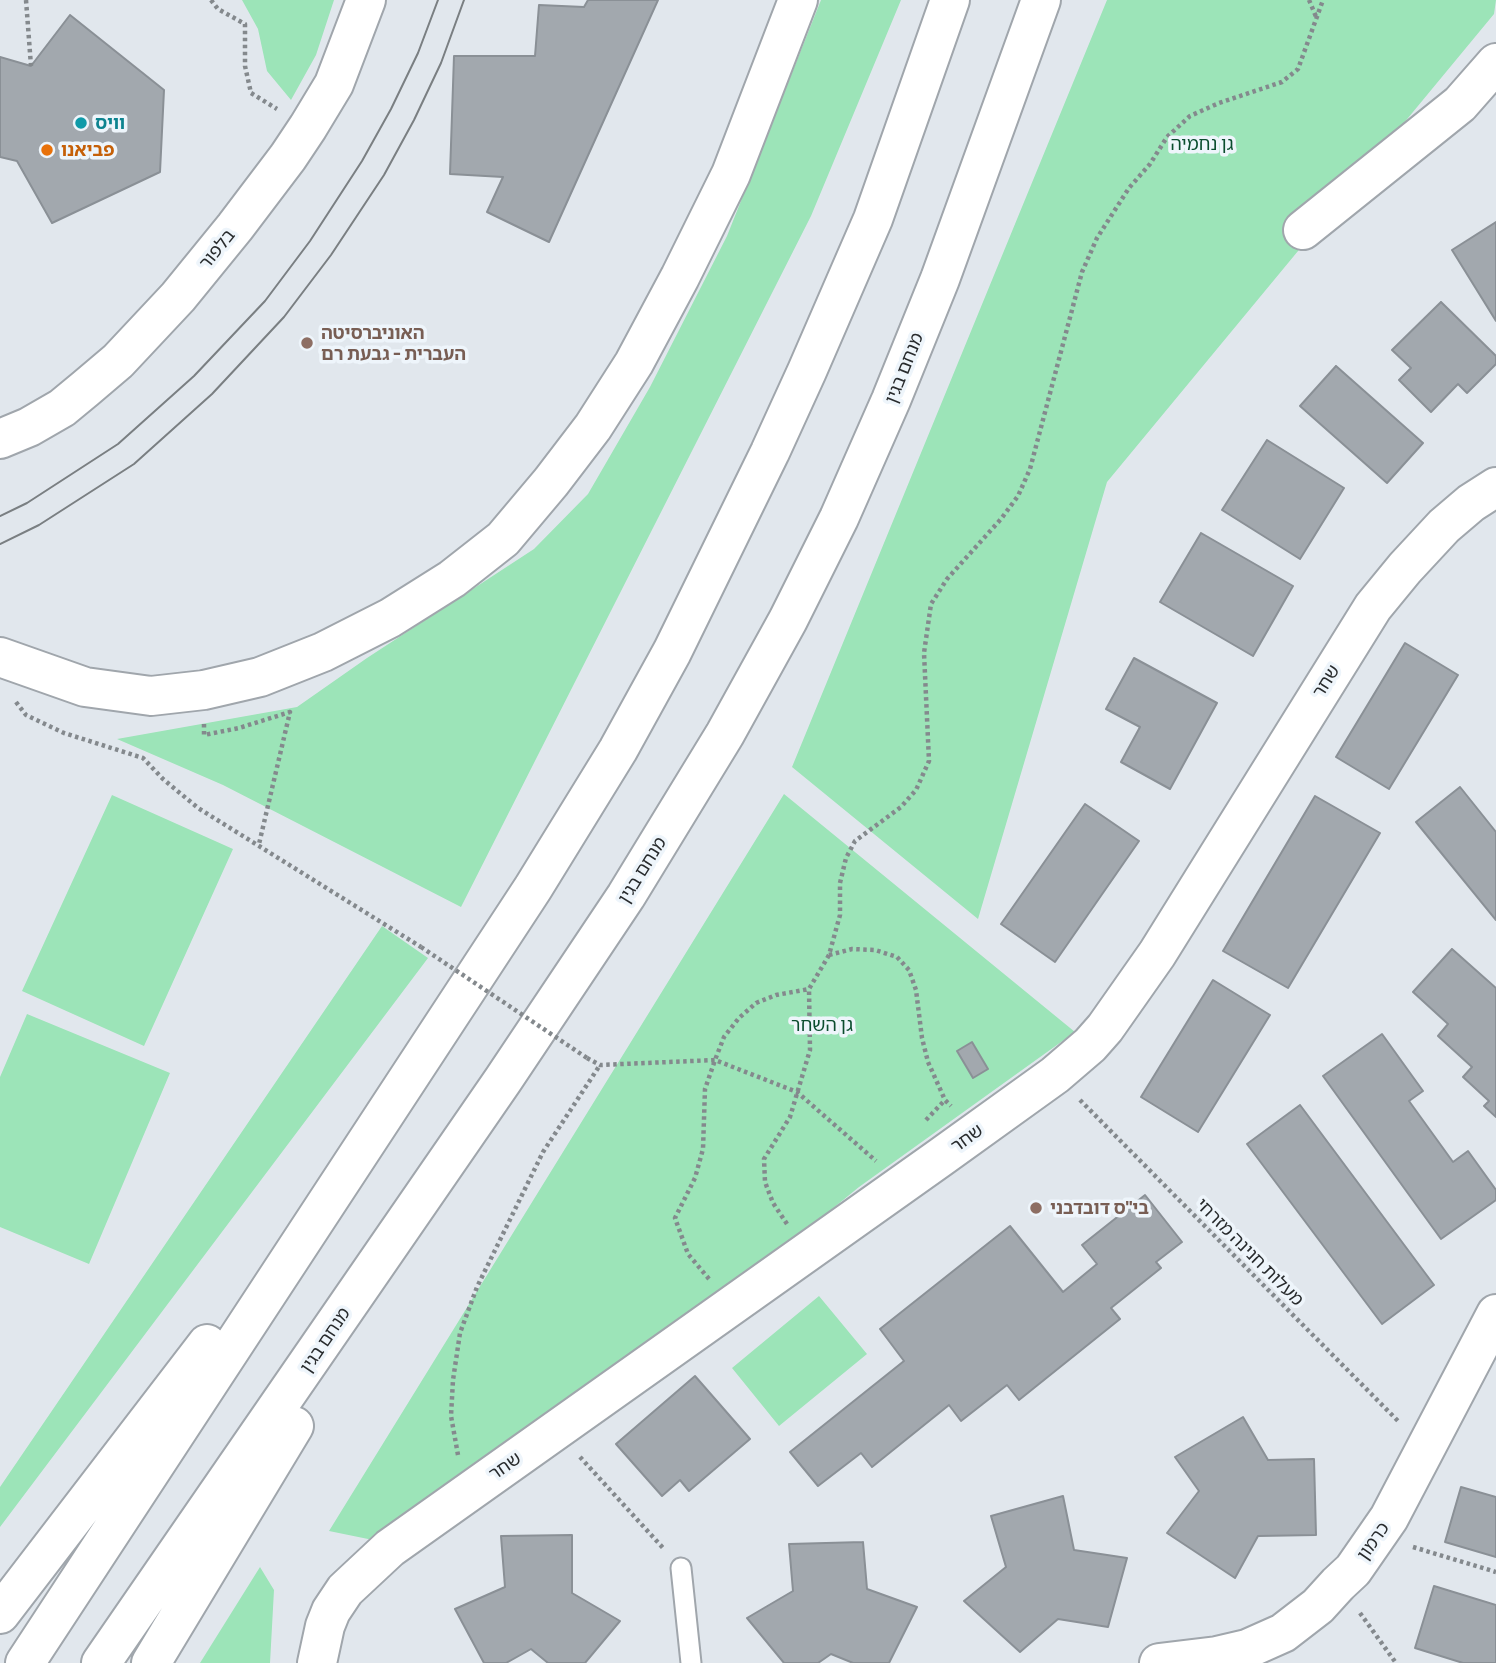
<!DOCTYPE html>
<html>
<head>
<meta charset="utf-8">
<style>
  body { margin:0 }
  canvas { display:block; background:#e1e7ed }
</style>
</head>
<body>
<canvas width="1496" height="1663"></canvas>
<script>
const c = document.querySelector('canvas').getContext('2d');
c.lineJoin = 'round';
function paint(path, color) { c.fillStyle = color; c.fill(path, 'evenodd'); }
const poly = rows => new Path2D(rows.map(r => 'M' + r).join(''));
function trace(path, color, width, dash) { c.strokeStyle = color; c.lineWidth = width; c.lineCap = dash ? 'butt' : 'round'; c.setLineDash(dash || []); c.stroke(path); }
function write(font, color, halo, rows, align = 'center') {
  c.font = font + ' Barlow,"Noto Sans Hebrew",sans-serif'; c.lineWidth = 7; c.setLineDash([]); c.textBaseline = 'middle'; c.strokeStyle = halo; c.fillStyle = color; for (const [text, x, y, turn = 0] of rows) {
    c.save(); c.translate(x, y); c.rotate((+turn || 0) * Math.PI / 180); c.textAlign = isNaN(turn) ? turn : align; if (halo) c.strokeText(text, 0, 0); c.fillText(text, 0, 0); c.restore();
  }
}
paint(poly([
  [242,0,334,0,316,55,291,100,267,71,258,29],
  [821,0,901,0,811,216,461,907,223,785,117,739,297,707,367,658,534,549,588,494,650,387,727,236],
  [1107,0,1496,0,1494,14,1107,482,978,919,792,767],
  [784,794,1075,1032,859,1187,417,1549,329,1531],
  [112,795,233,849,144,1046,22,991],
  [382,926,428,958,0,1527,0,1487],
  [27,1014,170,1073,89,1264,0,1227,0,1077],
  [819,1296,867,1354,779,1426,732,1368],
  [260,1567,274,1590,270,1663,200,1663]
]), '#9ce4b8');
const building = poly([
  [588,0,658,0,549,242,487,212,503,177,450,174,454,56,535,56,539,5,584,7,588,0],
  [70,15,164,90,160,172,52,223,17,161,0,157,0,57,31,66,70,15],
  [1496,222,1496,321,1452,250,1496,222],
  [1441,302,1496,356,1496,364,1467,393,1458,384,1431,412,1399,380,1411,368,1392,350,1441,302],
  [1336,366,1423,443,1387,483,1300,406,1336,366],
  [1267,440,1344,488,1300,559,1222,510,1267,440],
  [1201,533,1293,586,1253,656,1160,602,1201,533],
  [1405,643,1458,675,1389,789,1336,757,1405,643],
  [1134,658,1217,703,1170,789,1121,762,1140,727,1106,709,1134,658],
  [1460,787,1496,832,1496,920,1416,822,1460,787],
  [1315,796,1380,833,1288,988,1223,951,1315,796],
  [1085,804,1139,841,1055,962,1001,924,1085,804],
  [1452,949,1496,988,1496,1117,1484,1106,1489,1101,1463,1077,1472,1067,1438,1036,1448,1024,1413,992,1452,949],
  [1213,980,1270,1015,1198,1132,1141,1097,1213,980],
  [1382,1034,1423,1091,1409,1101,1453,1162,1468,1151,1496,1190,1496,1200,1441,1239,1323,1076,1382,1034],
  [972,1042,988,1069,973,1078,957,1051,972,1042],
  [1300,1105,1434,1285,1382,1324,1247,1144,1300,1105],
  [1145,1195,1182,1242,1156,1262,1161,1268,1111,1308,1120,1319,1019,1400,1007,1385,961,1421,949,1405,872,1467,861,1453,818,1486,790,1452,904,1361,880,1329,1010,1226,1063,1292,1097,1264,1082,1245,1145,1195],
  [695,1376,750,1439,689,1491,680,1480,662,1496,616,1444,695,1376],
  [1243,1417,1268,1460,1314,1459,1316,1535,1258,1536,1235,1578,1167,1533,1199,1491,1175,1457,1243,1417],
  [1461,1487,1496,1497,1496,1557,1445,1542,1461,1487],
  [1063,1496,1074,1550,1127,1558,1108,1627,1058,1619,1020,1652,964,1601,1006,1567,991,1516,1063,1496],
  [572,1535,572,1593,620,1621,585,1663,548,1663,531,1649,506,1663,484,1663,455,1609,505,1587,501,1536,572,1535],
  [863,1542,867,1589,917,1607,889,1663,853,1663,831,1654,818,1663,784,1663,747,1618,793,1591,789,1544,863,1542],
  [1434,1586,1496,1605,1496,1663,1463,1663,1415,1648,1434,1586]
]);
paint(building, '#a2a8ae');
trace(building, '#8a9096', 2);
const service = poly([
  [681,1568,691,1663]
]);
const minor = poly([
  [1303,230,1460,104,1496,63],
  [0,657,85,687,151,696,204,690,260,677,323,652,390,618,452,579,503,539,551,482,593,427,634,363,680,277,731,174,798,0],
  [317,1663,325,1626,331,1611,345,1590,390,1548,941,1157,1055,1075,1090,1045,1105,1028,1157,954,1373,607,1405,568,1444,526,1471,503,1496,487],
  [1159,1663,1217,1656,1247,1649,1283,1633,1318,1606,1338,1584,1353,1570,1389,1518,1496,1314]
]);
const tertiary = poly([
  [0,439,29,427,62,408,85,389,118,361,178,297,235,227,288,157,308,127,334,84,366,0]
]);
const motorway = poly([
  [0,1614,207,1344],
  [25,1663,533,888,618,750,672,652,770,452,807,371,873,219,950,0],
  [101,1663,503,1080,626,896,725,734,788,620,839,518,891,400,940,279,1041,0],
  [151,1663,294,1426]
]);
trace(service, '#a0a6ac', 23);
trace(minor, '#a0a6ac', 42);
trace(tertiary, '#a0a6ac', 42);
trace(motorway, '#a0a6ac', 42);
trace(poly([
  [26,0,31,66],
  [211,0,218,9,245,24,245,66,251,93,277,109],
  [1309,0,1317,19],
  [16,702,26,715,64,733,143,758,163,779,198,808,421,947],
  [204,724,204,735,239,728,290,712,259,844],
  [829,955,852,949,875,950,897,957,909,970,916,990,922,1038,928,1062,945,1100,951,1106],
  [587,1058,600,1065,715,1060,797,1092,876,1161],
  [1080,1100,1399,1422],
  [926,1120,945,1100],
  [787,1224,773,1203,765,1182,764,1159,790,1117,810,1050,809,989,829,955,840,915,840,883,846,858,855,841,901,807,916,790,929,761,924,653,931,604,947,579,1001,519,1018,496,1030,469,1082,272,1097,238,1129,188,1150,164,1167,137,1190,116,1219,103,1282,82,1298,69,1323,0],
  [709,1279,688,1254,675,1218,695,1178,703,1149,705,1089,715,1060,724,1037,739,1018,756,1003,776,995,809,989],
  [458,1455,451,1416,453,1380,460,1333,477,1287,543,1152,600,1065],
  [580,1457,664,1549],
  [1413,1547,1496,1572],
  [1360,1613,1396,1663]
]), '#84898d', 4.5, [3.5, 3.5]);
trace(service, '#fff', 19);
trace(minor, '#fff', 38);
trace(tertiary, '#fff', 38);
trace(motorway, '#fff', 38);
trace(poly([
  [0,516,27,503,118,444,194,376,265,301,310,241,362,161,391,109,418,53,438,0],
  [0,544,39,525,134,464,212,394,284,317,331,255,384,175,414,120,441,63,464,0]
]), '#7a7f82', 2);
trace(poly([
  [421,947,587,1058]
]), '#84898d', 4.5, [3.5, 3.5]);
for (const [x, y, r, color] of [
  [81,123,7,"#0f9aa8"],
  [47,150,7,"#e8710a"],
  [307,343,7,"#8d6e63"],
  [1036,1208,7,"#8d6e63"]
]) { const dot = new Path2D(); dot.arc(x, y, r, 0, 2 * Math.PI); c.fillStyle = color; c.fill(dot); trace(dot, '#eef5fb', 2.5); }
write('bold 18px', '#0d838f', '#eef5fb', [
  ["וויס",95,123]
], 'left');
write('18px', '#0a4d2e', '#eef5fb', [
  ["גן נחמיה",1202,144],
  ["גן השחר",822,1025]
]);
write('bold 18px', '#c56008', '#eef5fb', [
  ["פביאנו",61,150]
], 'left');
write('18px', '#282b2d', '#eef5fb', [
  ["בלפור",217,249,-51],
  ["מנחם בגין",904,368,-68],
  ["שחר",1326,681,-58],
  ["מנחם בגין",642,870,-58],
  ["שחר",967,1138,-36],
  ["מעלות חנינה מזרחי",1250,1252,45],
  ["מנחם בגין",325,1340,-56],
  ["שחר",505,1466,-35],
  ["כרמון",1373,1541,-55]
]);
write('bold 18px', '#785e54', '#eef5fb', [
  ["האוניברסיטה",321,333],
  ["העברית - גבעת רם",321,354],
  ["בי\"ס דובדבני",1050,1208]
], 'left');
</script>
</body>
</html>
